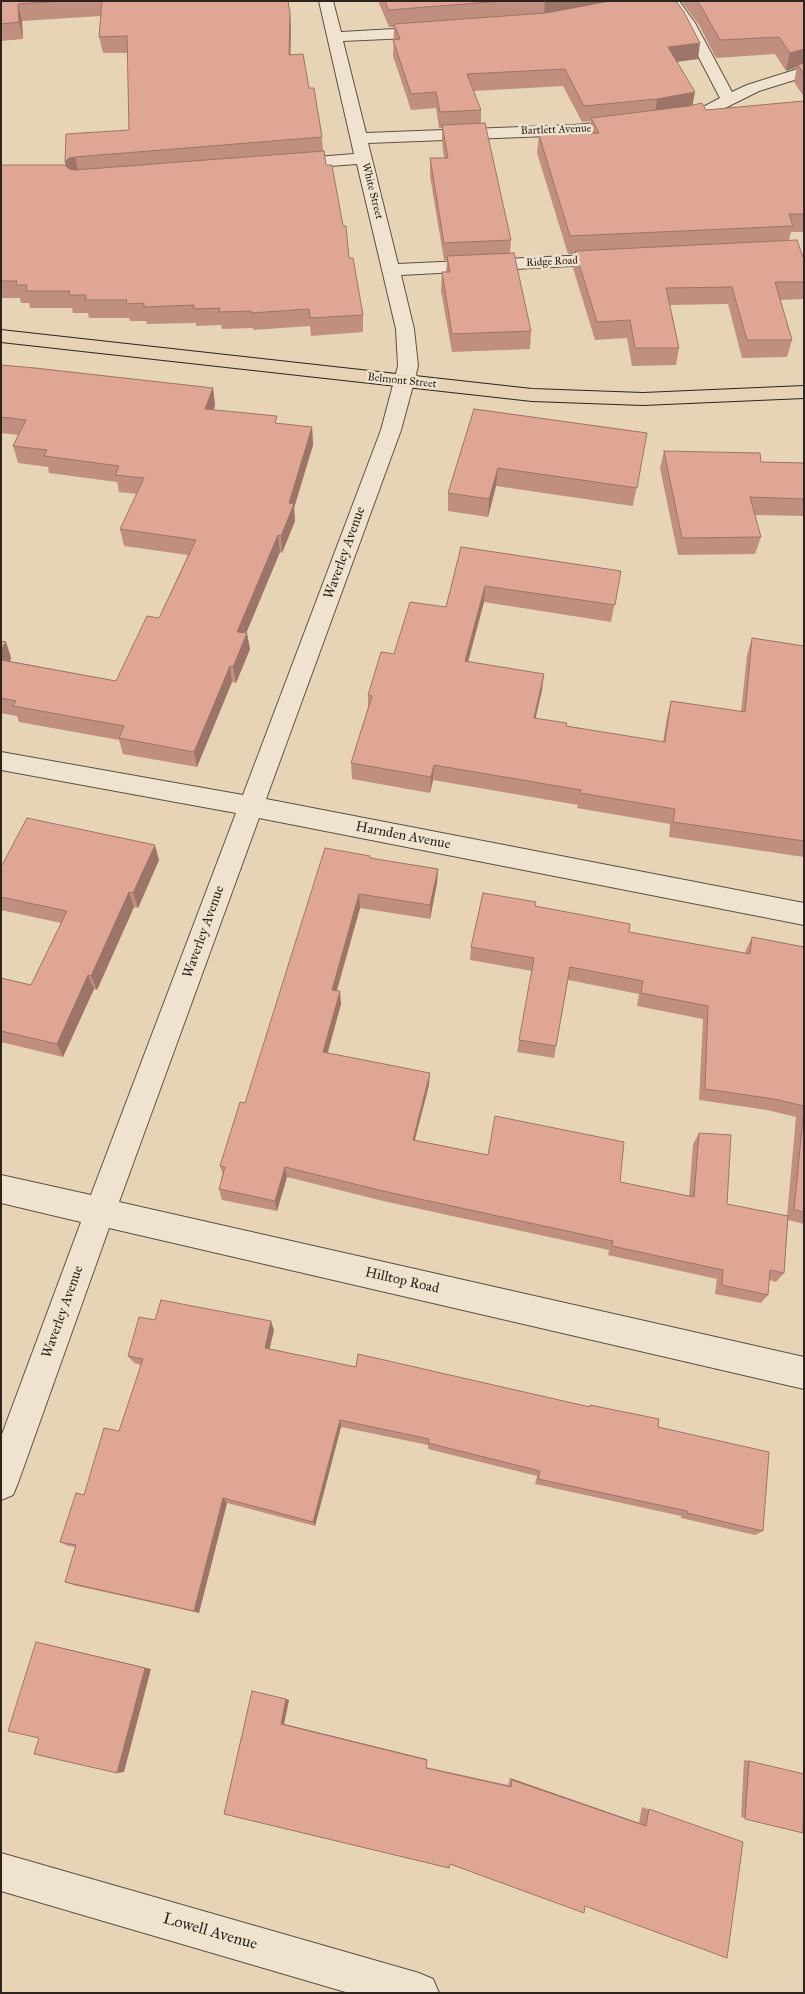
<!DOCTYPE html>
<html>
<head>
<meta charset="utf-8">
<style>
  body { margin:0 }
  #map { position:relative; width:805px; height:1994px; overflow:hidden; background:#e7d4b7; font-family:"IM FELL Great Primer",serif }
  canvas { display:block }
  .frame { position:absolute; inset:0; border:2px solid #2d251b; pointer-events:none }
</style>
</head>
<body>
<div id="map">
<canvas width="805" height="1994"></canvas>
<div class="frame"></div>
</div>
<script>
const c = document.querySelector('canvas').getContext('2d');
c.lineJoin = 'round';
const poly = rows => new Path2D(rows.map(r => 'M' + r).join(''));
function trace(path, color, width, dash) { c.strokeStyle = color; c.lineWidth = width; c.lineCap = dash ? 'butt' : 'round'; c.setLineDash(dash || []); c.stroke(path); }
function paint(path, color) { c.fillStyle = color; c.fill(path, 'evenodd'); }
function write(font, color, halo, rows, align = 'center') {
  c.font = font + ' "IM FELL Great Primer",serif'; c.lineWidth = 5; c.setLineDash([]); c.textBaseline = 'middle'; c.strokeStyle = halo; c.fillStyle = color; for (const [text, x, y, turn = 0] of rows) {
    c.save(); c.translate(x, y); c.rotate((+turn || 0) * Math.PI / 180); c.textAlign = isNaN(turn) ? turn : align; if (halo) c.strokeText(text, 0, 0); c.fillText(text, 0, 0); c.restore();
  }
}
const minor = poly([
  [319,1,333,1,341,32,430,27,435,29,438,32,435,35,430,37,343,41,366,133,574,125,627,120,633,122,635,125,633,128,627,130,574,135,368,143,398,264,610,254,616,255,619,259,616,263,610,264,401,275,414,329,418,366,414,382,401,430,266,799,804,903,804,925,259,818,119,1202,804,1357,804,1389,109,1228,18,1483,13,1495,1,1500,1,1437,81,1222,1,1203,1,1175,91,1195,236,813,1,770,1,752,243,795,381,430,398,366,396,329,357,164,290,169,284,168,282,164,284,160,290,159,354,154,319,1],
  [664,1,679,1,695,23,732,92,747,85,804,67,804,77,759,91,717,112,672,124,666,122,664,119,666,116,705,106,720,98,683,27,664,1],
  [1,1853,419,1973,433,1979,439,1993,349,1993,1,1891,1,1853]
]);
const major = poly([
  [1,330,532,389,643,393,804,386,804,398,643,405,532,401,1,342,1,330]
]);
trace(minor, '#5c5142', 2);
trace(major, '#2d251b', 2);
paint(minor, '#efe3d0');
paint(major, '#e7d4b7');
paint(poly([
  [1,1,288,1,290,13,291,30,290,54,309,88,322,137,323,151,363,315,363,332,311,336,310,326,253,330,253,328,222,329,221,325,196,326,196,323,147,324,146,321,130,321,129,318,89,318,88,313,73,313,72,308,30,308,29,303,21,303,20,298,1,298,1,165,66,167,65,162,129,130,128,53,103,53,99,37,101,16,22,21,23,39,1,41],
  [378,1,676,1,698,59,677,62,692,106,706,110,804,101,804,232,791,232,789,240,804,282,804,299,780,300,792,340,787,357,742,358,728,304,670,305,679,348,676,365,632,366,627,338,595,340,573,268,574,254,568,254,537,153,539,135,589,133,591,121,582,122,563,86,474,91,481,110,481,124,511,240,510,253,531,331,530,349,452,352,441,291,442,272,446,272,447,260,444,260,430,176,430,158,444,158,442,142,442,128,439,128,436,108,411,110,393,56,394,27,389,27],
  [681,1,804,1,804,97,794,82,797,67,786,71,775,54,716,58,699,25],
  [1,365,213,388,215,405,214,410,278,424,312,427,313,445,294,508,295,521,282,553,280,552,246,633,250,649,236,683,232,682,197,767,123,754,119,740,19,722,17,716,1,713,1,641,6,642,11,658,10,661,116,681,159,618,188,555,124,546,120,529,137,494,119,492,117,482,49,473,48,467,18,463,13,446,18,435,1,433],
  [474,409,647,433,633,506,496,486,488,517,448,511,448,493],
  [664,451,761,462,804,463,804,516,754,515,761,537,755,554,678,555,660,468],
  [461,547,621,571,611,622,484,602,468,661,542,690,535,718,566,726,663,742,667,717,671,701,741,712,747,655,752,638,804,646,804,857,669,837,670,824,577,808,578,805,433,780,430,793,352,779,351,763,368,708,368,695,394,654,446,607],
  [370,858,438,869,437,883,430,919,360,908,337,991,341,1004,328,1053,429,1085,415,1140,689,1196,693,1144,699,1133,727,1204,787,1216,796,1117,767,1110,699,1100,703,1019,637,1006,639,994,568,980,554,1058,517,1052,532,971,470,960,471,947,535,906,629,932,745,953,746,950,752,937,804,947,804,1224,788,1220,784,1273,776,1282,769,1280,768,1295,761,1303,715,1294,717,1279,608,1255,609,1250,383,1201,287,1177,277,1211,222,1200,219,1189,223,1175,220,1166,245,1103],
  [159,860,138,908,134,907,97,990,94,989,63,1057,1,1042,1,978,31,985,61,923,1,910,1,867],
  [155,1320,274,1330,269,1349,356,1367,589,1407,590,1405,658,1427,763,1531,755,1535,681,1518,681,1516,535,1484,537,1476,428,1449,428,1445,341,1427,315,1526,227,1503,199,1613,73,1585,65,1582,75,1547,68,1546,60,1542,84,1495,119,1431,141,1365,134,1363,128,1356],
  [252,1691,289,1700,284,1724,426,1759,427,1760,426,1767,508,1785,510,1778,639,1823,642,1807,743,1842,585,1906,450,1864,224,1814],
  [744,1760,749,1761,803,1833,741,1817]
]), '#c18f80');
paint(poly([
  [545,1,626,1,544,15],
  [18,4,22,21,23,39,19,22],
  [290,13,291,30,290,72,289,55],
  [700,43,698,59,666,63,668,47],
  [804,49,804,64,798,65,797,67,786,71,790,53],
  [695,92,692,108,655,115,657,99],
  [75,157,79,174,69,179,65,162,69,158],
  [213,388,215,405,207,426,205,409],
  [312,427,313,445,294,508,295,521,282,553,281,536,289,503],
  [498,468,496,486,488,517,489,499],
  [278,535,280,552,240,648,237,632],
  [485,586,484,602,464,677,465,661],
  [247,633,250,649,236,683,233,667],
  [6,642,11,658,3,675,1,671,1,650],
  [230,666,232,682,197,767,194,752],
  [544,674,542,690,532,734,534,718],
  [434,765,433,780,430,793,431,777],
  [155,845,159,860,138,908,133,893],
  [438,869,437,883,430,919,430,905],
  [129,892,134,907,97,990,91,976],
  [359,894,360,908,333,1003,332,990],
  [88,975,94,989,63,1057,57,1044],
  [340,991,341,1004,324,1064,323,1052],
  [430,1073,429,1085,412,1150,413,1140],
  [285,1167,287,1177,277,1211,275,1201],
  [271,1321,274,1330,268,1356,265,1348],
  [340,1420,341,1427,315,1526,313,1522],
  [223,1498,227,1503,199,1613,194,1611],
  [45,1644,151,1669,124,1772,117,1773],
  [286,1699,289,1700,284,1724,426,1759,427,1760,281,1724],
  [510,1778,639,1823,646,1826,512,1780]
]), '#9d7468');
const building = poly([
  [1,1,61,1,18,4,19,22,1,24,1,1],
  [102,1,288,1,290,13,289,55,303,54,309,88,314,88,322,137,75,157,69,158,65,162,66,134,129,130,127,36,99,37,102,1],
  [385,1,503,1,388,10,385,1],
  [610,1,676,1,684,12,700,43,668,47,695,92,657,99,584,106,565,69,467,74,481,110,440,112,436,92,411,94,393,40,400,39,394,24,546,13,610,1],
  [697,1,804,1,804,49,790,53,779,37,720,40,702,8,697,1],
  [804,63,804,74,798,65,804,63],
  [804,101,804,214,789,214,793,226,570,236,539,135,599,133,591,118,689,106,702,103,706,110,804,101],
  [485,123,511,240,444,243,430,158,448,158,442,125,485,123],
  [324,151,326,165,332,165,343,226,346,226,349,258,353,258,363,315,310,318,309,309,251,313,251,311,219,312,220,308,194,309,194,305,144,307,144,303,126,304,127,300,85,300,86,295,69,295,70,291,26,291,27,285,16,285,17,281,1,281,1,165,65,165,69,169,75,170,324,151],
  [797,240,804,260,804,282,775,282,792,340,747,340,732,287,666,288,679,348,635,348,630,320,597,322,575,251,797,240],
  [514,253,531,331,452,334,442,272,450,272,447,256,514,253],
  [1,365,35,368,213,388,205,409,277,416,275,423,312,427,289,503,294,504,281,536,278,535,237,632,247,633,233,667,230,666,194,752,119,738,124,726,13,706,16,701,1,698,1,660,116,681,147,616,159,618,196,540,120,529,144,478,115,475,119,466,44,456,47,450,13,446,26,420,1,417,1,365],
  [474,409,647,433,637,488,498,468,489,499,448,493,474,409],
  [664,451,760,453,761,462,804,463,804,499,750,497,761,537,682,538,664,451],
  [461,547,621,571,615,605,485,586,465,661,544,674,534,718,567,723,566,726,665,742,671,701,745,712,752,638,804,646,804,841,673,822,675,809,580,793,581,790,434,765,431,777,351,763,372,696,368,695,381,652,394,654,410,602,446,607,461,547],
  [1,641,6,642,1,650,1,641],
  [27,818,155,845,133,893,129,892,91,976,88,975,57,1044,1,1031,1,978,31,985,67,911,1,897,1,867,27,818],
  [325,848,370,856,370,858,438,869,430,905,359,894,332,990,340,991,323,1052,430,1073,413,1140,488,1155,495,1116,624,1142,620,1182,694,1197,699,1133,731,1135,727,1204,788,1216,784,1273,770,1270,768,1295,722,1285,723,1270,612,1246,613,1241,383,1191,285,1167,275,1201,219,1189,225,1167,220,1166,240,1102,245,1103,325,848],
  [483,893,536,902,535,906,630,924,629,932,750,954,752,937,804,947,804,1106,774,1099,705,1089,708,1006,641,993,643,981,570,967,556,1046,519,1040,534,958,471,947,483,893],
  [804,1107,804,1212,794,1210,804,1107],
  [161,1300,271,1321,265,1348,356,1367,358,1354,590,1407,590,1405,659,1419,658,1427,769,1452,763,1531,687,1513,687,1511,538,1479,540,1471,428,1443,429,1439,340,1420,313,1522,223,1498,194,1611,65,1582,76,1545,60,1542,76,1493,84,1495,104,1428,119,1431,143,1359,128,1356,139,1317,155,1320,161,1300],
  [36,1642,145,1668,117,1773,34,1754,39,1738,8,1731,36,1642],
  [252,1691,286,1699,281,1724,427,1760,426,1768,511,1787,512,1780,646,1826,649,1809,743,1842,727,1958,585,1906,584,1913,450,1864,449,1868,224,1814,252,1691],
  [749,1761,804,1774,803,1833,745,1819,749,1761]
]);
paint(building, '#e0a695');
trace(building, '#9d7468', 1);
write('11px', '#2d251b', '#efe3d0', [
  ["Bartlett Avenue",556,130,-2],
  ["White Street",372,191,76],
  ["Ridge Road",552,262,-3],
  ["Belmont Street",402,381,6]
]);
write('14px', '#2d251b', '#efe3d0', [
  ["Waverley Avenue",345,553,-70],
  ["Harnden Avenue",403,836,11],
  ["Waverley Avenue",204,932,-70],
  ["Hilltop Road",402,1281,13],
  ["Waverley Avenue",63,1312,-70]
]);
write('16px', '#2d251b', '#efe3d0', [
  ["Lowell Avenue",210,1932,16]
]);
</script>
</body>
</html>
